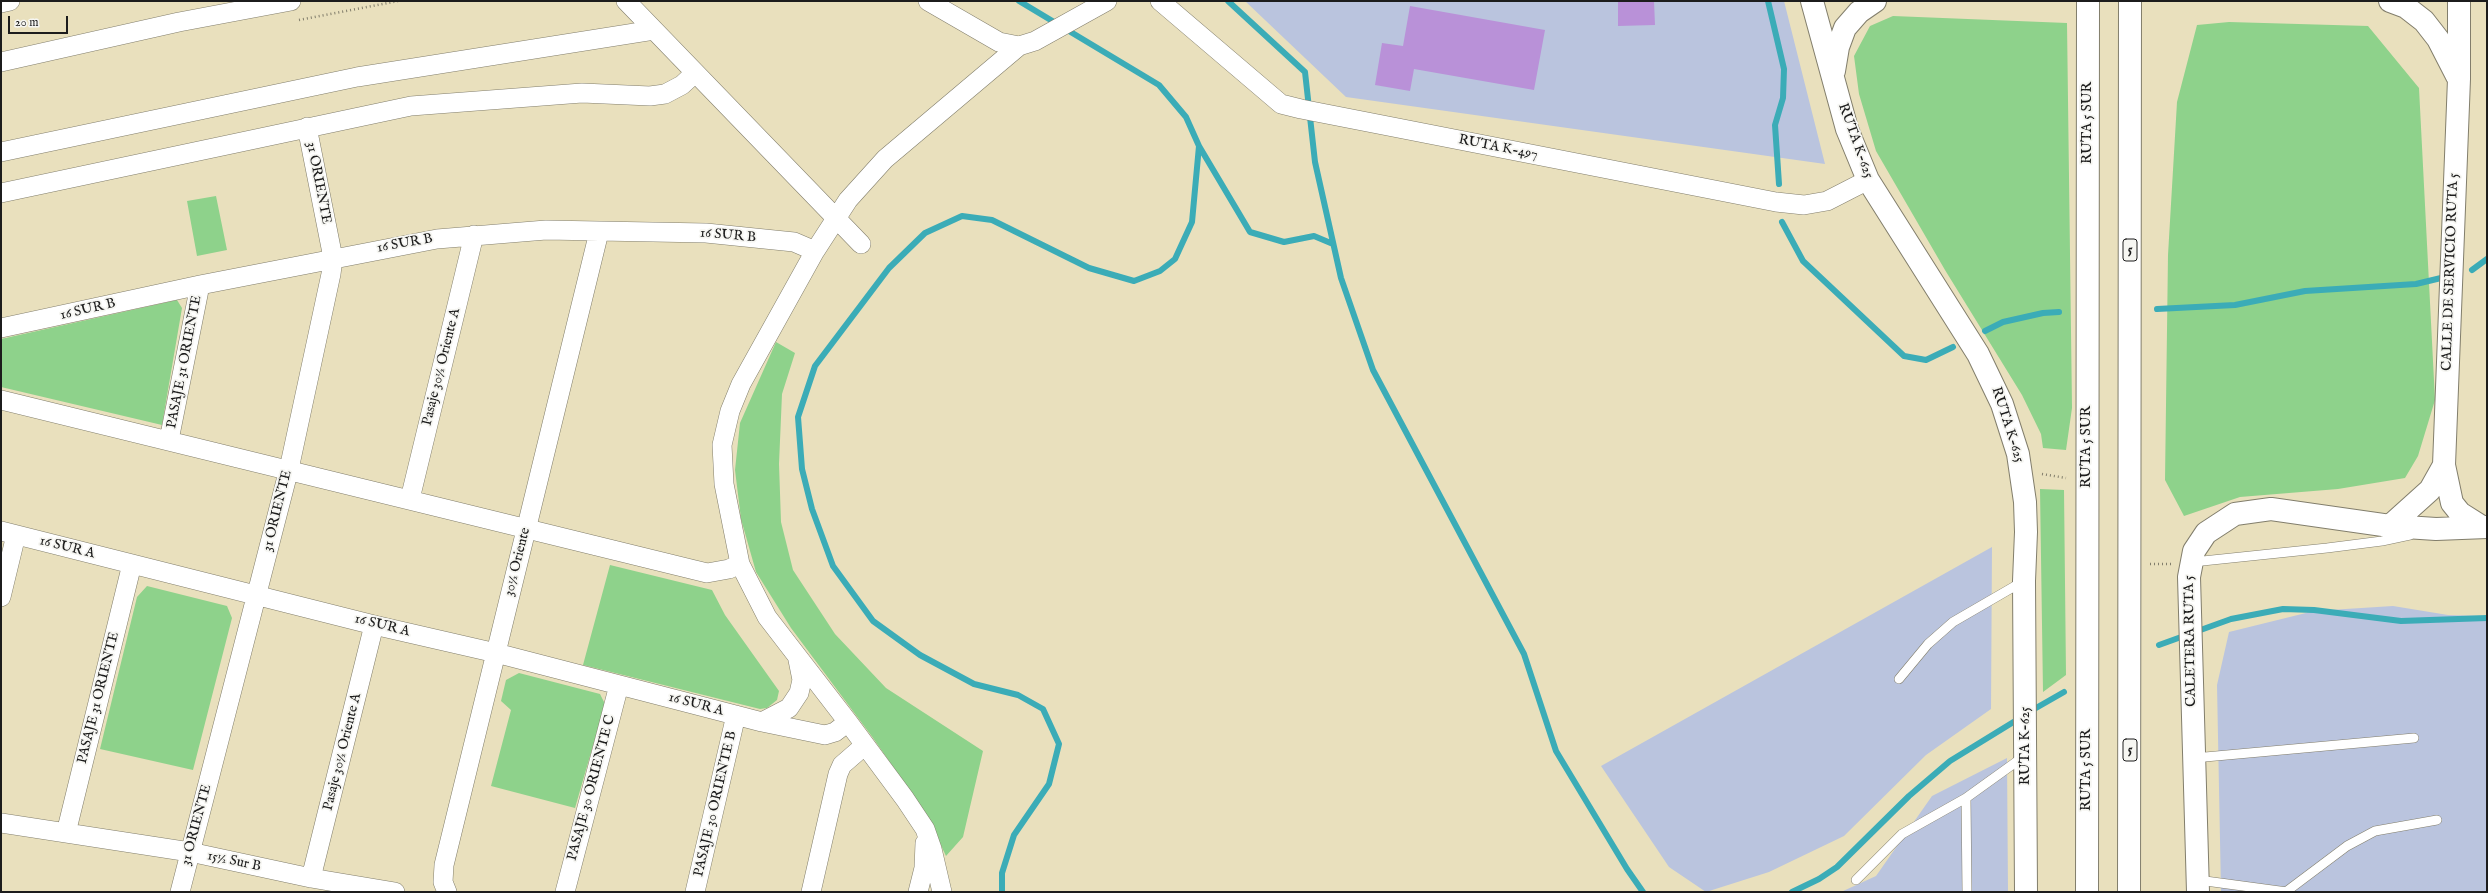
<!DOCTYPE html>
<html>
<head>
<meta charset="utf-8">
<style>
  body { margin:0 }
  #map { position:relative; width:2488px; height:893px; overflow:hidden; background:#e9e0bd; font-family:"IM FELL English",serif }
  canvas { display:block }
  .frame { position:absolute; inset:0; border:2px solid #1c1c1c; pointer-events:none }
  .scale { position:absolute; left:8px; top:16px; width:60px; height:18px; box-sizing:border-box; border:2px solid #1c1c1c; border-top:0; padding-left:5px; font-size:12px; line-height:14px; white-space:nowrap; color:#1c1c1c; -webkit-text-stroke:3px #f6f6f2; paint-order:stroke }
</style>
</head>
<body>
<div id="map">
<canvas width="2488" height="893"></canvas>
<div class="frame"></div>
<div class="scale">20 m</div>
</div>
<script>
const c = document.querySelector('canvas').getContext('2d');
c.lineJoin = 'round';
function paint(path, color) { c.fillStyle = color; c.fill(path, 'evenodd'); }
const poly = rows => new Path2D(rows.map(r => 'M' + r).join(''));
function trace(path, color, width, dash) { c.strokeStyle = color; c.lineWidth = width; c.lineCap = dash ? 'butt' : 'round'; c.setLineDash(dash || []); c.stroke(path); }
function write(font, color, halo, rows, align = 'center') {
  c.font = font + ' "IM FELL English",serif'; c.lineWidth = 3.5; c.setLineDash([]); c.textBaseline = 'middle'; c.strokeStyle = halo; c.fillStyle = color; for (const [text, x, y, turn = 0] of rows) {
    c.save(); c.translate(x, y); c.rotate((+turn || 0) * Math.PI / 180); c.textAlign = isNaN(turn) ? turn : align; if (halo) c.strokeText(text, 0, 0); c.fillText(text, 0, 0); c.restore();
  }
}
paint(poly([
  [1245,1,1784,1,1825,164,1346,97],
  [1992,547,1991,709,1926,755,1844,836,1769,872,1706,892,1669,867,1601,766],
  [2393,606,2448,615,2487,616,2487,892,2221,892,2217,685,2229,632,2314,611],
  [2007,758,2008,892,1841,892,1876,876,1932,796]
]), '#bac4de');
paint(poly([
  [1893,16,2067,23,2072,408,2066,450,2043,448,2041,434,2022,395,1945,270,1876,151,1859,94,1854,56,1870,26],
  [2229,22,2368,26,2419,88,2435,400,2418,456,2405,478,2338,489,2240,497,2184,516,2165,480,2168,255,2177,102,2197,25],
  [216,196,227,250,197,256,187,201],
  [177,300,182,308,162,425,1,387,1,339],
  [776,342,795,353,782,394,779,464,781,522,793,570,835,634,886,688,983,751,963,837,946,856,926,814,873,738,791,628,756,572,741,519,735,470,740,423],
  [2040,489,2064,490,2066,675,2043,692],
  [610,565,712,590,725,615,779,691,777,700,767,708,760,709,583,665],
  [147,586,227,606,232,618,193,770,100,749,137,597],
  [519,673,600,694,605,704,575,808,491,786,511,710,501,701,506,680]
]), '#8ed28b');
trace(poly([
  [1228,1,1305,72,1315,162,1341,278,1373,370,1524,654,1556,751,1627,869,1643,892],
  [1768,1,1784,69,1783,98,1775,125,1779,184],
  [1199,146,1250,232,1284,242,1314,236,1333,244],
  [1782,222,1803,261,1904,356,1926,360,1953,347],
  [2472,270,2487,259],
  [2157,309,2235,305,2305,291,2416,284,2441,278],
  [1985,331,2003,322,2043,313,2059,312],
  [2159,645,2231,619,2283,609,2314,610,2401,621,2487,618],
  [2029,712,2064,692],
  [1002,892,1002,873,1014,835,1049,784,1059,744,1043,709,1018,695,974,684,920,655,873,621,833,566,812,509,802,469,798,417,815,366,889,268,925,233,962,216,992,220,1089,268,1134,281,1160,271,1175,259,1192,222,1199,146,1186,117,1159,85,1019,1],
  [1792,892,1819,879,1837,867,1909,796,1950,761,2020,718]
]), '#3bacb7', 6);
paint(poly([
  [1618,1,1654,1,1655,25,1618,26],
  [1410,6,1545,30,1534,90,1414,69,1410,91,1375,85,1382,43,1403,46]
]), '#b991d8');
const lane = poly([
  [2193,562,2327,548,2382,541,2410,535],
  [1899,679,1928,644,1953,622,2022,582],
  [2194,758,2414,738],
  [1856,880,1902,834,1966,798],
  [2198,880,2287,892],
  [2287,891,2347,846,2375,831,2437,820],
  [1967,892,1966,798,2023,757]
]);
const street = poly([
  [626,1,861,244],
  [928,1,999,42,1019,46,1035,41,1107,1],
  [1160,1,1281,104,1301,109,1776,202,1804,205,1827,201,1868,180],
  [1,3,10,1],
  [1,62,179,22,291,1],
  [1,152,357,77,654,30],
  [1,193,411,106,582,93,650,96,665,94,682,85,695,73],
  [1,328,200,285,437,239,546,230,706,233,794,242,815,251],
  [1,400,707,573,729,569,740,564],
  [169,440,200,285],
  [410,499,474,235],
  [1,531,374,625,496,653,762,722,825,735,835,732,848,722],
  [1,597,16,535],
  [762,722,789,708,799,693,802,680,798,660],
  [1,823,190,852,311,878,395,892],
  [66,833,132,564],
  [311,878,374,625],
  [180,892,289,469,331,274,333,258,307,127],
  [447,892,443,882,444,865,599,232],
  [565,892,619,685],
  [695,892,736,715],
  [811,892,838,774,842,765,865,745],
  [918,892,924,868,925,843],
  [942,892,932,849,925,829,905,799,848,722,767,617,740,564,724,484,722,445,730,411,741,384,815,251,848,200,885,159,1019,46]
]);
const secondary = poly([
  [1812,1,1847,129,1868,180,1978,354,2002,404,2018,454,2025,502,2026,532,2024,581,2026,892],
  [2390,1,2406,7,2424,21,2438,39,2457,76],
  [2459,1,2459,79,2444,465,2452,503,2460,513,2482,527],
  [1834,71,1838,47,1845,28,1859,12,1875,1],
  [2390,526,2430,490,2444,465],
  [2198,892,2189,577,2194,551,2206,533,2235,514,2271,509,2390,526,2436,529,2487,527]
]);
const highway = poly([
  [2087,892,2088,1],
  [2129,892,2130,1]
]);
trace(lane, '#827e6c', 10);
trace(street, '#827e6c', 20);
trace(secondary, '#827e6c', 24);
trace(highway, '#827e6c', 24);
trace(poly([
  [299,20,398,1],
  [2042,474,2066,478],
  [2150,564,2171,564]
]), '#827e6c', 2.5, [1, 3]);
trace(lane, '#fff', 9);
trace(street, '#fff', 19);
trace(secondary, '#fff', 22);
trace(highway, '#fff', 22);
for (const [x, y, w] of [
  [2130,250,14],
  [2130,750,14]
]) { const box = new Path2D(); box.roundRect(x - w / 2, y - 11, w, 22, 3); c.fillStyle = '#f6f6f2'; c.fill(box); trace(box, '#1c1c1c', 1); }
write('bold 13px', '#1c1c1c', null, [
  ["5",2130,250],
  ["5",2130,750]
]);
write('14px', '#1c1c1c', '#f6f6f2', [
  ["RUTA 5 SUR",2088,123,-90],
  ["RUTA K-625",1855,141,70],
  ["RUTA K-497",1498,148,11],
  ["31 ORIENTE",318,183,79],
  ["16 SUR B",728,236,5],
  ["16 SUR B",405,244,-10],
  ["CALLE DE SERVICIO RUTA 5",2451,272,-88],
  ["16 SUR B",88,310,-13],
  ["PASAJE 31 ORIENTE",185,362,-79],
  ["Pasaje 30½ Oriente A",442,367,-76],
  ["RUTA K-625",2007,425,72],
  ["RUTA 5 SUR",2087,447,-90],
  ["31 ORIENTE",278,511,-76],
  ["16 SUR A",67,548,14],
  ["30½ Oriente",518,562,-76],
  ["16 SUR A",382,626,14],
  ["CALETERA RUTA 5",2191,641,-91],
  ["PASAJE 31 ORIENTE",99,698,-76],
  ["16 SUR A",696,705,15],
  ["RUTA K-625",2026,746,-90],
  ["Pasaje 30½ Oriente A",343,752,-76],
  ["RUTA 5 SUR",2087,770,-90],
  ["PASAJE 30 ORIENTE C",592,788,-75],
  ["PASAJE 30 ORIENTE B",716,804,-77],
  ["31 ORIENTE",197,825,-75],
  ["15½ Sur B",234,862,12]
]);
</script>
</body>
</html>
